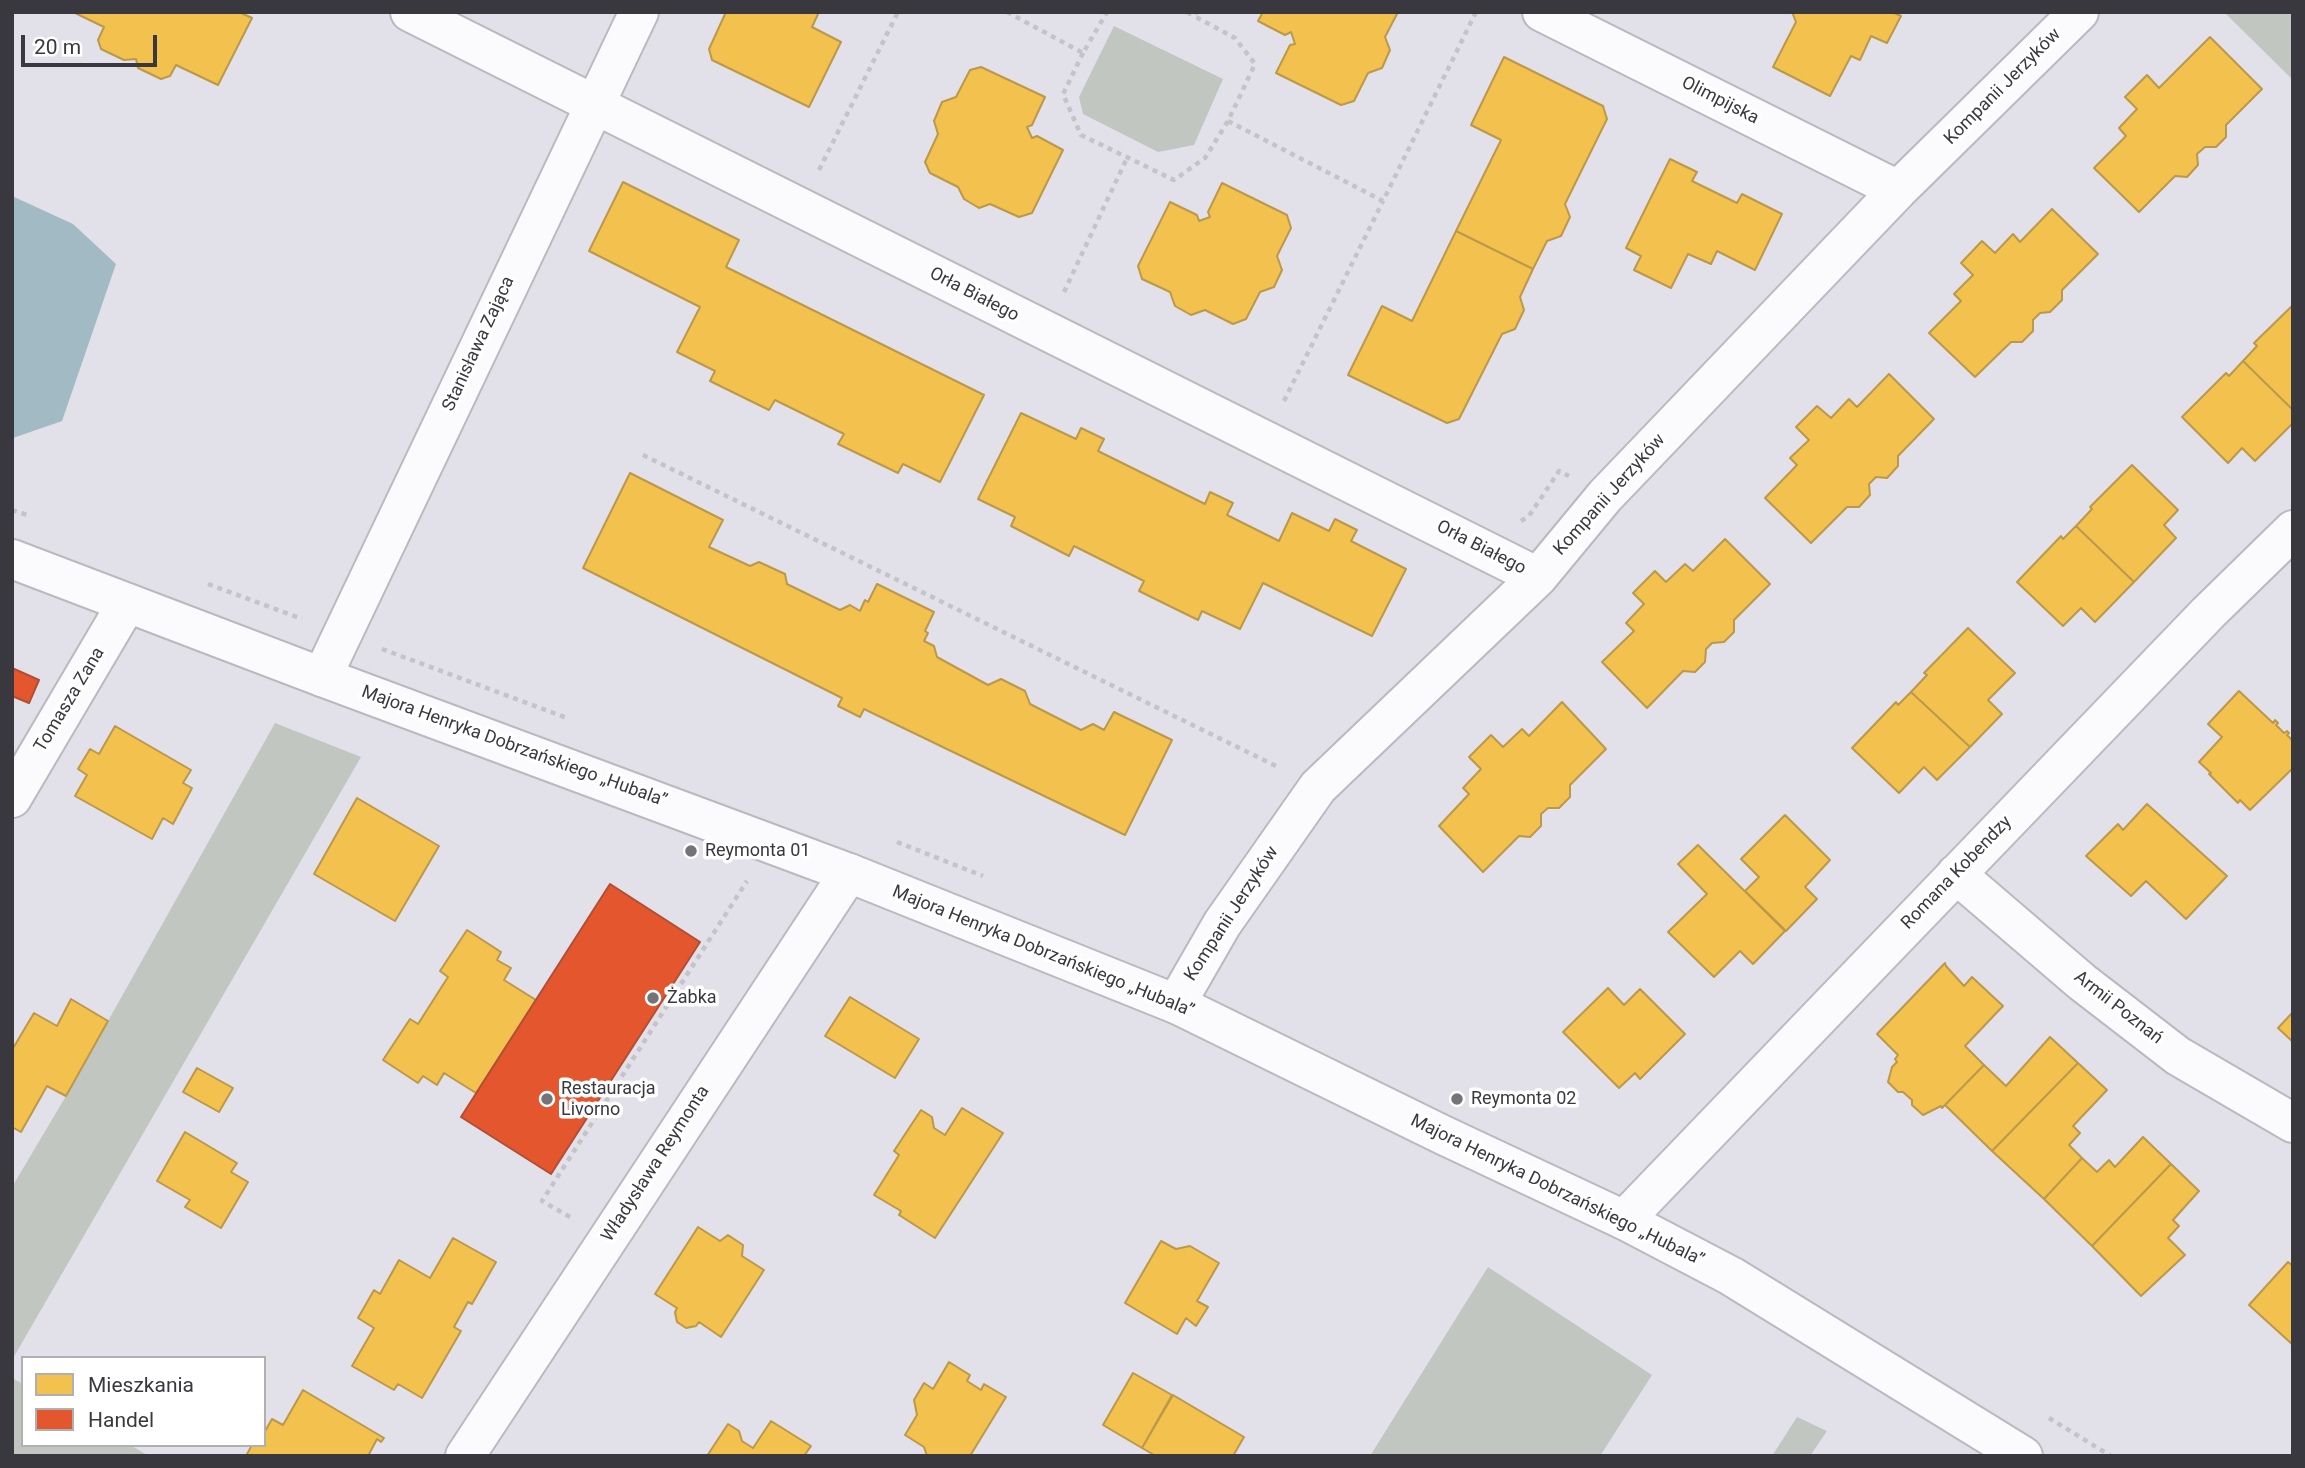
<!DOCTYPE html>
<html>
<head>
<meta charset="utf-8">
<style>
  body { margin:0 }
  #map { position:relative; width:2305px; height:1468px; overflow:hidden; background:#e2e0e9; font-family:Roboto,sans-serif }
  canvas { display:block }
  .frame { position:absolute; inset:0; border:14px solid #3a383f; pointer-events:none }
  .legend { position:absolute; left:21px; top:1356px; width:245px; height:91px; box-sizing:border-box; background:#fff; border:2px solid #b0afb2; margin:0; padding:9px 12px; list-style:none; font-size:21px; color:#3a383f }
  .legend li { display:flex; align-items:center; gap:14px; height:35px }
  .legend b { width:35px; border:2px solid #b0afb2 }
  .scale { position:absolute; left:21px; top:35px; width:136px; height:32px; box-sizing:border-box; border:4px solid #3a383f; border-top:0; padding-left:9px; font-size:21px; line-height:24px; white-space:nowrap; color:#3a383f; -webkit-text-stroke:5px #fff; paint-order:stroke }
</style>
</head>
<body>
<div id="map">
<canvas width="2305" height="1468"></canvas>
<div class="frame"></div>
<ul class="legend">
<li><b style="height:19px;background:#f2c14e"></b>Mieszkania</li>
<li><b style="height:19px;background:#e4572e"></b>Handel</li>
</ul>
<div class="scale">20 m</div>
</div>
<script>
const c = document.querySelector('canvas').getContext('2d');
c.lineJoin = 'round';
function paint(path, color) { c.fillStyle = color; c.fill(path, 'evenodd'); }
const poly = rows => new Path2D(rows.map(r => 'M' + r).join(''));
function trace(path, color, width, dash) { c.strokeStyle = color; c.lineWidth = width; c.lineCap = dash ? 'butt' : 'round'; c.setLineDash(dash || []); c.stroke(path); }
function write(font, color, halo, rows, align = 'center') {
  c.font = font + ' Roboto,sans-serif'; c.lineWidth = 7; c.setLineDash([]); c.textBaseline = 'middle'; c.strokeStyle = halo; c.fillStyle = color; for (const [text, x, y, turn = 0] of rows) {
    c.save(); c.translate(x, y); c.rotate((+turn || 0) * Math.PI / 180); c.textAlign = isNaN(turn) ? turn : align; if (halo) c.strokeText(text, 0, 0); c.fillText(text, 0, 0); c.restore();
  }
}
paint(poly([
  [2224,12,2293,12,2293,80],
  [1114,26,1223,79,1194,145,1158,152,1083,114,1079,97],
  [275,723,361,757,12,1360,12,1187,66,1096],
  [1488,1267,1652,1375,1600,1456,1370,1456],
  [12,1378,23,1384,23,1445,130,1445,149,1456,12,1456],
  [1797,1417,1827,1431,1810,1456,1772,1456]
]), '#c2c6c0');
paint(poly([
  [12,196,73,224,116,264,62,421,13,438]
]), '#a2bac4');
const homes = poly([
  [73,12,239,12,252,18,218,85,176,65,170,76,161,79,138,68,136,59,124,60,101,49,98,40,104,27,73,12],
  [726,12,819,12,812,27,841,42,809,107,712,60,709,49,726,12],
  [1263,12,1398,12,1385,37,1390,50,1382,68,1368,73,1354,101,1341,105,1276,73,1290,45,1295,44,1291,32,1285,35,1258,21,1263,12],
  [1792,12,1892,12,1901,16,1887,43,1871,36,1860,60,1851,56,1830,96,1773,67,1796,22,1792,12],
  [2210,37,2262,89,2226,125,2226,137,2216,147,2205,147,2197,154,2198,165,2187,177,2175,176,2139,212,2094,168,2126,136,2119,128,2137,109,2125,97,2147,75,2159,88,2210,37],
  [1504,57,1603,106,1607,119,1565,204,1570,217,1561,236,1547,241,1533,269,1456,231,1501,140,1471,125,1504,57],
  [981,67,1045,97,1032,125,1027,127,1032,138,1037,136,1063,150,1032,213,1019,217,990,204,979,208,964,199,958,187,930,173,925,162,938,134,934,121,942,102,956,97,970,70,981,67],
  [1670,159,1697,172,1692,181,1737,203,1742,194,1782,214,1755,270,1717,251,1711,264,1688,254,1671,288,1634,270,1641,256,1626,248,1670,159],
  [623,182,739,240,726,267,984,395,940,482,903,464,898,473,838,444,844,434,775,400,769,410,710,381,715,371,677,352,700,307,589,251,623,182],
  [1222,183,1287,215,1291,228,1277,256,1282,270,1274,287,1260,292,1246,319,1233,324,1205,310,1191,315,1175,306,1170,292,1142,279,1138,266,1170,202,1197,215,1199,221,1210,217,1208,212,1222,183],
  [2052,209,2098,254,2062,290,2062,300,2050,312,2040,313,2033,320,2033,331,2022,342,2011,342,1975,377,1929,333,1961,301,1954,294,1973,275,1961,263,1982,241,1995,253,2013,234,2020,242,2052,209],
  [1456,231,1533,269,1520,297,1524,310,1515,329,1502,334,1459,419,1447,423,1348,375,1382,306,1412,321,1456,231],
  [2293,305,2293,410,2243,361,2257,346,2254,343,2293,305],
  [2243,361,2293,410,2293,423,2255,461,2242,448,2228,463,2182,417,2226,373,2229,376,2243,361],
  [1889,374,1934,419,1898,456,1898,466,1887,478,1876,477,1869,484,1870,495,1859,507,1847,507,1811,543,1765,498,1797,465,1790,458,1809,440,1796,427,1817,406,1831,418,1849,399,1857,407,1889,374],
  [1021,413,1076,439,1081,428,1104,439,1098,451,1205,504,1210,492,1233,503,1227,515,1279,541,1292,513,1329,531,1335,519,1357,530,1351,541,1406,569,1372,636,1263,583,1240,629,1202,611,1198,620,1139,591,1144,581,1074,546,1069,556,1011,526,1015,517,978,499,1021,413],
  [2132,465,2178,510,2164,525,2176,538,2134,582,2076,526,2092,509,2090,507,2132,465],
  [630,473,723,520,709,547,750,566,759,562,785,574,787,584,840,610,850,605,860,611,865,600,868,602,877,584,934,612,925,631,928,633,924,641,934,646,937,657,988,685,1001,679,1025,691,1030,704,1081,730,1093,724,1104,730,1114,712,1172,740,1125,835,864,709,860,717,838,706,842,698,583,568,630,473],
  [2076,526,2134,582,2095,622,2081,608,2063,626,2017,582,2061,536,2063,539,2076,526],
  [1725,539,1770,584,1734,620,1734,632,1724,642,1712,643,1706,649,1705,662,1695,672,1683,671,1647,708,1602,662,1634,631,1626,623,1644,604,1633,593,1655,571,1666,582,1685,564,1693,571,1725,539],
  [1968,628,2015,673,1988,700,2002,714,1970,747,1911,692,1927,675,1924,673,1968,628],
  [2239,691,2273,723,2275,720,2278,723,2276,725,2284,733,2287,731,2289,733,2287,735,2293,741,2293,768,2250,810,2240,800,2238,803,2209,774,2211,773,2199,762,2222,737,2208,724,2239,691],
  [1911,692,1970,747,1937,780,1924,767,1899,793,1852,748,1896,702,1898,705,1911,692],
  [1562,702,1606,749,1570,785,1570,797,1559,808,1548,808,1541,814,1541,826,1530,837,1519,836,1483,872,1439,826,1469,794,1463,788,1481,769,1469,757,1491,735,1503,747,1522,729,1529,736,1562,702],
  [115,726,191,770,183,783,192,788,173,824,163,818,152,839,75,796,87,775,78,769,90,749,99,754,115,726],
  [357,798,439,846,395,921,314,874,357,798],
  [2147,804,2227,876,2186,919,2146,881,2131,896,2086,856,2118,824,2123,830,2147,804],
  [1785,815,1830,860,1805,887,1817,899,1786,931,1745,891,1759,877,1741,859,1785,815],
  [1698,845,1785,931,1753,964,1740,951,1714,977,1668,932,1707,894,1678,864,1698,845],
  [467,930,501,952,497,960,511,968,504,980,536,1000,476,1093,444,1073,437,1085,423,1076,418,1083,383,1060,410,1019,418,1024,448,977,440,971,467,930],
  [1945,963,1946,966,1964,986,1972,977,2003,1006,1965,1046,1984,1065,1942,1108,1941,1106,1923,1115,1912,1105,1912,1100,1903,1092,1898,1092,1888,1082,1892,1067,1897,1062,1895,1059,1898,1055,1877,1034,1945,963],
  [1608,988,1624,1005,1640,989,1685,1034,1640,1079,1635,1073,1619,1088,1563,1032,1608,988],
  [850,997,919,1039,895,1078,825,1036,850,997],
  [71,999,108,1021,66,1096,47,1086,21,1132,12,1127,12,1050,34,1013,57,1026,71,999],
  [2293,1012,2293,1042,2278,1028,2293,1012],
  [2050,1037,2078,1063,1992,1151,1945,1105,1984,1065,2006,1086,2050,1037],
  [2078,1063,2107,1090,2073,1126,2080,1133,2069,1145,2082,1158,2044,1199,1992,1151,2078,1063],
  [197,1068,233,1088,219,1112,183,1092,197,1068],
  [962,1108,1003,1133,935,1238,899,1215,901,1211,874,1195,899,1155,894,1151,921,1110,932,1117,934,1128,945,1135,962,1108],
  [185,1132,237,1163,231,1172,248,1182,221,1228,185,1207,190,1200,157,1181,185,1132],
  [2143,1137,2171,1164,2092,1246,2044,1199,2082,1158,2097,1172,2109,1160,2115,1167,2143,1137],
  [2171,1164,2199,1191,2173,1220,2179,1226,2168,1238,2185,1255,2141,1296,2092,1246,2171,1164],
  [698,1227,720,1241,728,1235,743,1245,742,1256,764,1270,721,1337,699,1322,696,1326,686,1328,677,1322,675,1312,677,1308,655,1294,698,1227],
  [453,1238,496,1262,472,1304,468,1302,454,1327,461,1331,422,1398,398,1384,394,1390,352,1366,374,1328,358,1318,374,1290,380,1294,399,1260,430,1278,453,1238],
  [1161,1241,1176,1249,1190,1246,1219,1263,1197,1301,1208,1307,1196,1326,1186,1318,1177,1334,1125,1303,1161,1241],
  [2288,1262,2293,1266,2293,1345,2249,1305,2288,1262],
  [949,1362,970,1375,967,1381,981,1390,984,1384,1006,1397,970,1456,927,1456,924,1447,905,1435,917,1415,914,1400,924,1383,933,1389,949,1362],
  [1133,1373,1172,1395,1142,1448,1103,1425,1133,1373],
  [303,1390,384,1438,381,1442,377,1439,368,1456,250,1456,247,1454,252,1445,264,1445,264,1433,272,1419,283,1425,303,1390],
  [1173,1395,1244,1437,1233,1456,1156,1456,1142,1448,1173,1395],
  [771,1421,811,1446,804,1456,707,1456,728,1424,739,1431,742,1441,753,1448,771,1421]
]);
paint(homes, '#f2c14e');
trace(homes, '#bb984a', 2);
const shops = poly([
  [12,668,39,680,29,703,12,696,12,668],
  [610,884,700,942,551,1174,461,1117,610,884]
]);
paint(shops, '#e4572e');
trace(shops, '#b14e33', 2);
const street = poly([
  [410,12,1538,577],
  [1542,12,1898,190],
  [322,677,639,12],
  [12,798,127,603],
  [1956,874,2082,982,2178,1056,2293,1123],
  [1176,1004,1222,924,1318,787,1538,577,1605,496,1898,190,2079,12],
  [1624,1220,2208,613,2293,530],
  [465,1456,849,873]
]);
const secondary = poly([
  [12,559,322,677,849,873,1176,1004,1443,1135,1624,1220,1731,1276,2023,1456]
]);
trace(street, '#bab9c0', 42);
trace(secondary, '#bab9c0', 42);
trace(poly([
  [1007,12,1083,53,1107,12],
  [1187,12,1194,16,1196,12],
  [1083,53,1063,94,1081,135,1174,180,1205,158,1228,121,1255,64,1235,38,1194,16],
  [1228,121,1383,201,1476,12],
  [819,170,898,12],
  [1064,292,1127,158],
  [1284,401,1383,201],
  [643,455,1280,768],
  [12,510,30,516],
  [1521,521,1529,516,1559,471,1569,476],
  [208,584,302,619],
  [382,649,567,718],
  [897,842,983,876],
  [570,1217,542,1201,747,881],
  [2049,1418,2111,1456]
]), '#c4c3c6', 4.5, [5, 5]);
trace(street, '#fbfafc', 38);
trace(secondary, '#fbfafc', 38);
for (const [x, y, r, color] of [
  [691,851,7,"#75737a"],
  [653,998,7,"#75737a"],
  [547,1099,7,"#75737a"],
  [1457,1099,7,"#75737a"]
]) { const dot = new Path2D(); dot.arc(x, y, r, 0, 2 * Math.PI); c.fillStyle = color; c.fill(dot); trace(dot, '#fff', 2.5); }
write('18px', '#3a383f', '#fff', [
  ["Kompanii Jerzyków",2003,87,-45],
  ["Olimpijska",1720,101,27],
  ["Orła Białego",974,295,27],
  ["Stanisława Zająca",479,344,-65],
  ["Kompanii Jerzyków",1610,495,-48],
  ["Orła Białego",1481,548,27],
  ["Tomasza Zana",70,700,-59],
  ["Majora Henryka Dobrzańskiego „Hubala”",514,747,20],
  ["Romana Kobendzy",1957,873,-46],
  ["Kompanii Jerzyków",1232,914,-57],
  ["Majora Henryka Dobrzańskiego „Hubala”",1043,952,22],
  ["Armii Poznań",2118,1008,38],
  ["Władysława Reymonta",656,1164,-57],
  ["Majora Henryka Dobrzańskiego „Hubala”",1557,1191,26]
]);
write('18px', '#3a383f', '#fff', [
  ["Reymonta 01",705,851],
  ["Żabka",667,998],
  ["Restauracja",561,1089],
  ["Livorno",561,1110],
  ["Reymonta 02",1471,1099]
], 'left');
</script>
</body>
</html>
